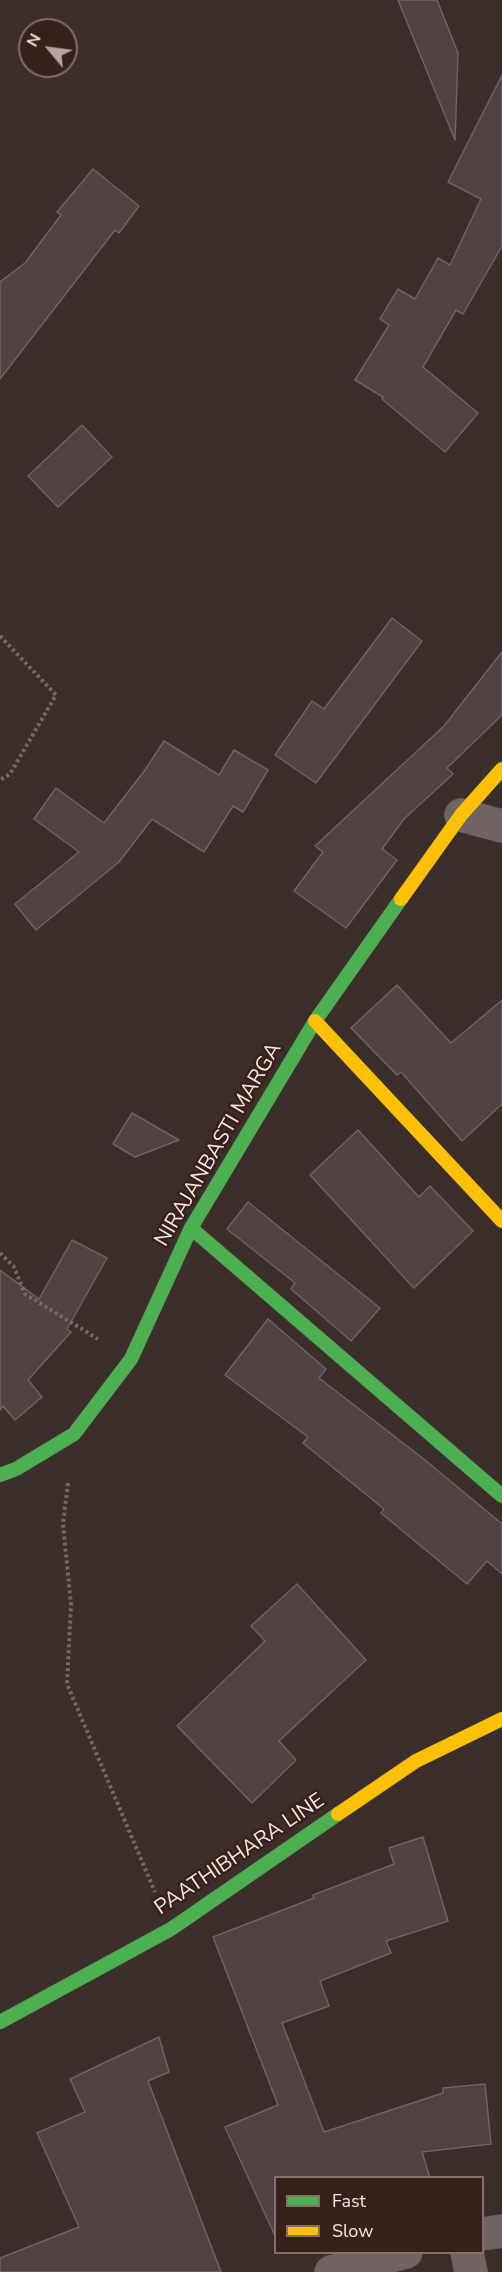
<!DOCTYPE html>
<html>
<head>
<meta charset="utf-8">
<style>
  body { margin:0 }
  #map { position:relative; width:502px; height:2272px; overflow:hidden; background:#3b2d2a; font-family:"Nunito Sans",sans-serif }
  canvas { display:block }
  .legend { position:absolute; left:274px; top:2176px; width:210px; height:78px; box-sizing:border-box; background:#371f1a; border:2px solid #846f6a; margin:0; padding:8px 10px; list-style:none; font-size:18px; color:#f8e7e3 }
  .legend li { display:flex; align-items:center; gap:12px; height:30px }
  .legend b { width:30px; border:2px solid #846f6a }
  .north { position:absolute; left:18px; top:18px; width:60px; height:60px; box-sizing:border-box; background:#371f1a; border:2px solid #846f6a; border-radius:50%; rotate:299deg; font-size:16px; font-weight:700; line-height:24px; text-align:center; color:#f8e7e3 }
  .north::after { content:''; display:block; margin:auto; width:21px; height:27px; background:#b6a6a2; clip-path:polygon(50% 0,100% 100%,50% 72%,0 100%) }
</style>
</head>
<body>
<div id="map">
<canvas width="502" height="2272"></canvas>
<ul class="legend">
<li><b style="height:8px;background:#4caf50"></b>Fast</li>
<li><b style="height:8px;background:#ffc107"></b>Slow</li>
</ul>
<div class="north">N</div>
</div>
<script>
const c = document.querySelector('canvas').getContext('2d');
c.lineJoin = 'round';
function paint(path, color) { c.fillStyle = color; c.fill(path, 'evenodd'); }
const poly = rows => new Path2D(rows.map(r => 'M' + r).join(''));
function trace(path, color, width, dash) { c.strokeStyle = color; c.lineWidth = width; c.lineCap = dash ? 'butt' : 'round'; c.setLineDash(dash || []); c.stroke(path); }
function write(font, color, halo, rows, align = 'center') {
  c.font = font + ' "Nunito Sans",sans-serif'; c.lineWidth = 5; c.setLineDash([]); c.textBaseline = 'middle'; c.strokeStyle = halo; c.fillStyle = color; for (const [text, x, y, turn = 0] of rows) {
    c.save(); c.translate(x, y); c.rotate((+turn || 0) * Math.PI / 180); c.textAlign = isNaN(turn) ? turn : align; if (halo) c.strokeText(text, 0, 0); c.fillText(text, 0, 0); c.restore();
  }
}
const building = poly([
  [398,0,437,0,458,53,455,140,398,0],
  [502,75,502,246,463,314,456,310,423,367,478,413,445,452,382,399,383,397,355,380,389,325,380,319,398,289,415,299,438,258,450,265,481,199,448,182,502,75],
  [93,169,139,206,119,233,115,230,0,379,0,282,25,263,61,215,57,212,93,169],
  [82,425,112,457,58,507,28,476,82,425],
  [392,618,422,641,316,783,275,755,312,701,324,709,392,618],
  [502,652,502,715,447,768,453,774,404,819,382,849,397,860,346,928,294,891,323,852,315,846,444,726,502,652],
  [164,741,219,775,234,750,268,770,243,812,233,806,204,852,152,819,119,862,36,930,15,904,79,852,34,819,56,788,104,823,145,770,164,741],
  [397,985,451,1043,502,1000,502,1104,462,1141,401,1072,397,1075,351,1028,397,985],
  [132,1113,179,1140,135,1157,113,1144,132,1113],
  [358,1130,419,1197,430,1186,473,1231,414,1288,310,1175,358,1130],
  [248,1202,380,1308,351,1341,291,1289,295,1283,227,1229,248,1202],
  [72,1240,107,1258,67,1329,71,1332,28,1380,42,1397,15,1420,3,1406,0,1410,0,1270,39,1299,72,1240],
  [268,1319,326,1369,319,1378,425,1460,502,1524,502,1574,487,1561,467,1584,381,1513,384,1509,303,1443,308,1437,225,1375,268,1319],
  [297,1584,366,1660,279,1741,296,1760,252,1803,177,1726,265,1641,251,1626,297,1584],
  [423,1837,448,1921,386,1941,391,1953,320,1981,329,2006,282,2023,324,2132,443,2093,443,2088,485,2084,491,2144,422,2152,430,2178,276,2178,276,2238,225,2127,278,2105,213,1937,314,1898,313,1895,394,1864,389,1848,423,1837],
  [159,2037,169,2072,148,2081,221,2272,0,2272,0,2258,79,2227,37,2133,85,2112,70,2079,159,2037]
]);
paint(building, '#4e4242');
trace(building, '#6e6262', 1.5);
const street = poly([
  [461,815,502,826],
  [482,2234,502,2231],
  [467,2252,471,2272],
  [331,2272,406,2252]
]);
const fast = poly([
  [191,1228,502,1496],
  [0,1475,16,1469,74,1434,131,1359,191,1228,315,1021,401,899],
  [0,2022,171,1929,338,1814]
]);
const slow = poly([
  [401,899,461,815,502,769],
  [315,1021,502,1221],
  [338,1814,416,1761,502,1719]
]);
trace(street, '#544945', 34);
trace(fast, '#544945', 15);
trace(slow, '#544945', 15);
trace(poly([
  [0,636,56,695,10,774,0,780],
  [0,1253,14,1267,25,1294,98,1339],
  [68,1483,63,1524,71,1605,67,1684,155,1892]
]), '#746966', 4, [3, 3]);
trace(street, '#706462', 33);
trace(fast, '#4caf50', 14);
trace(slow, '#ffc107', 14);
write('21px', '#f8e7e3', '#371f1a', [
  ["NIRAJANBASTI MARGA",219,1145,-60],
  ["PAATHIBHARA LINE",240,1855,-34]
]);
</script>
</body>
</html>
